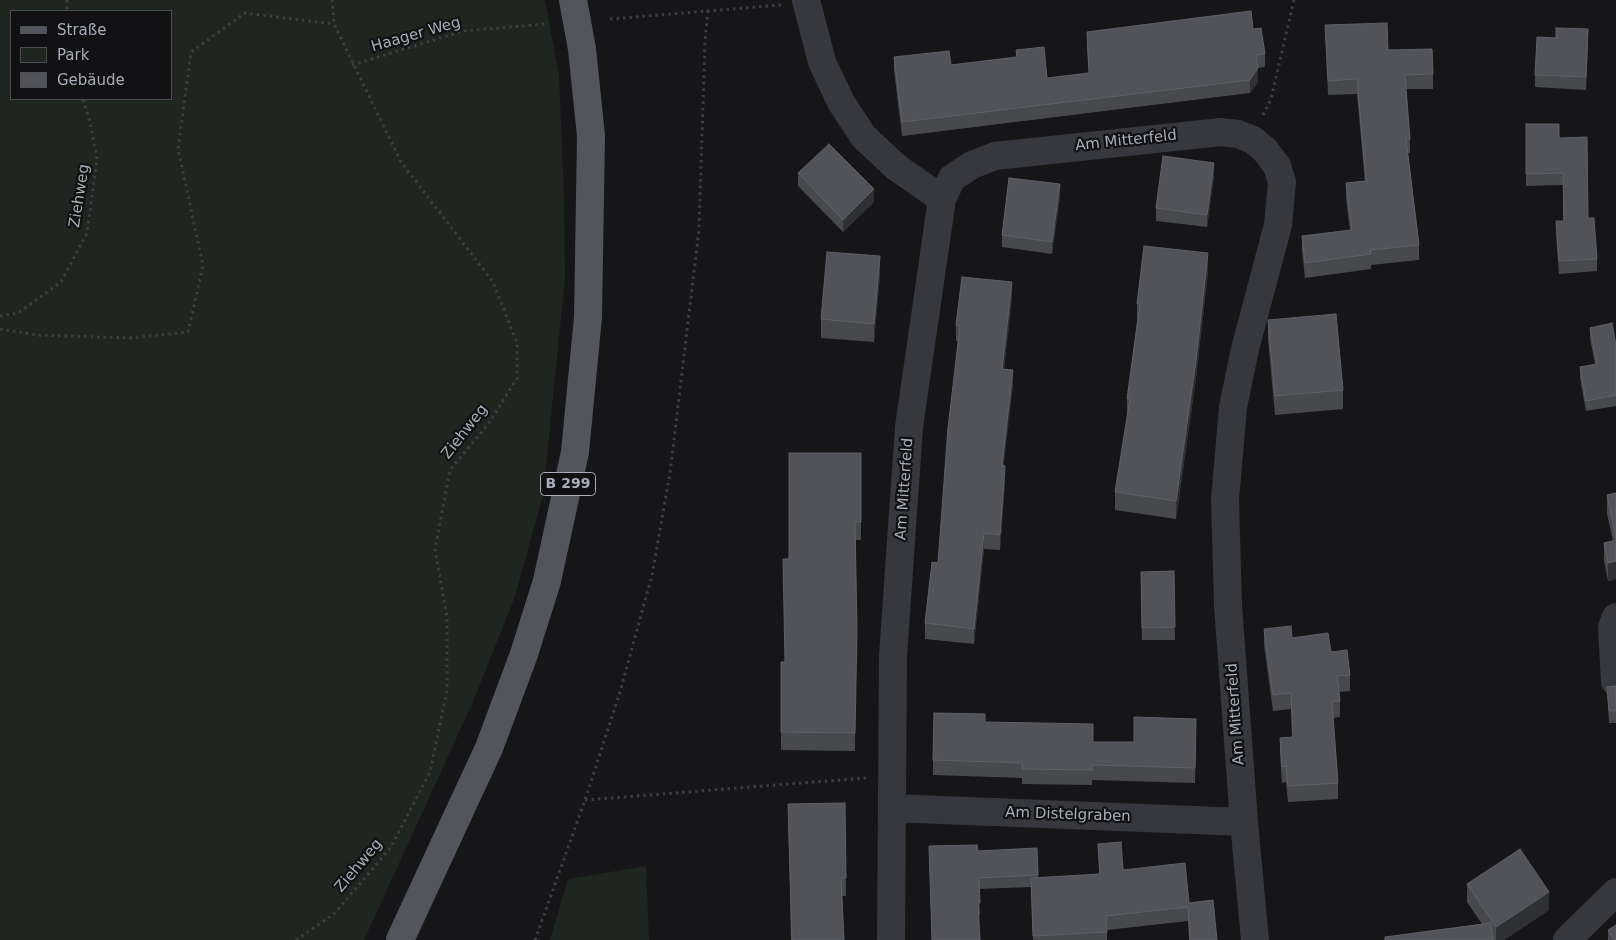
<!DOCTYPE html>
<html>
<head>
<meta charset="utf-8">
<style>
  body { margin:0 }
  #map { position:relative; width:1616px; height:940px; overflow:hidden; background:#161618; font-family:"DejaVu Sans",sans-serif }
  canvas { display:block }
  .legend { position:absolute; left:10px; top:10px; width:162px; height:90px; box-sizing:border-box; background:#111113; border:1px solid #4d4f55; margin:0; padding:6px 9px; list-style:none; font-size:15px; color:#a8adb8 }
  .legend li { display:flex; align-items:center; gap:10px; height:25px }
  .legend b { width:25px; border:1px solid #4d4f55 }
</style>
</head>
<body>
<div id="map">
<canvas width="1616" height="940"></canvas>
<ul class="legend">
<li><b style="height:6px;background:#53555c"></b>Straße</li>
<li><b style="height:14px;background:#1e261f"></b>Park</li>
<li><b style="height:14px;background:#525359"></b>Gebäude</li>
</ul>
</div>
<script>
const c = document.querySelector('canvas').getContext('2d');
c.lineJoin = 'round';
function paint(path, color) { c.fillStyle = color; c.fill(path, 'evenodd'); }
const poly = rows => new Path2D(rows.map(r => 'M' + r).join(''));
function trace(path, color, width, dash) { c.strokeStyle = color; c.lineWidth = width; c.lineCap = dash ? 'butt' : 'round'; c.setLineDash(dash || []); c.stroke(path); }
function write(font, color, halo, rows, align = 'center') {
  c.font = font + ' "DejaVu Sans",sans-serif'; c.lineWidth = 4.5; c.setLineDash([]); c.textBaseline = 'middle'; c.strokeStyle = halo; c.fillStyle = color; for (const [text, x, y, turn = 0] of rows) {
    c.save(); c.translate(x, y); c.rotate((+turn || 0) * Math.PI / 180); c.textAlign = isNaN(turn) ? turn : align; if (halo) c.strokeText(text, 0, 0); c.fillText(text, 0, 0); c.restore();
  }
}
paint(poly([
  [0,0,545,0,559,76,564,195,565,278,543,496,514,599,472,704,364,940,0,940],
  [171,11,171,99,11,99,11,11],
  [646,866,649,940,550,940,568,879]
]), '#1e261f');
trace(poly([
  [67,0,67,11],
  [610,19,781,5],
  [352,65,463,31,546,24],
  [1263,115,1271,99,1294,0],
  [0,316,18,313,61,282,87,233,97,159,90,122,83,99],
  [0,329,37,335,130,338,188,332,203,265,178,149,191,52,245,13,334,24],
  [585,800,866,778],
  [296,940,335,913,391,847,430,772,447,690,447,617,435,549,450,470,489,423,517,378,517,343,493,282,401,162,334,24,332,0],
  [535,940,585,800,620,692,652,575,670,473,699,230,705,40,708,10]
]), '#3d3f44', 3, [2.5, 4]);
trace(poly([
  [806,0,822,62,841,102,863,136,896,167,942,199],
  [1615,682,1612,627,1616,617],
  [892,808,1244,822],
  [891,940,893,656,898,584,909,427,942,199,952,178,972,165,995,156,1221,132,1238,134,1253,140,1265,150,1277,166,1282,182,1278,225,1245,349,1233,407,1225,500,1228,605,1244,822,1255,940],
  [1567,940,1616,892]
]), '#37383d', 28);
trace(poly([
  [400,940,489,748,524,654,547,581,575,452,588,317,591,136,582,49,573,0]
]), '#53555c', 28);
paint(poly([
  [1325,25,1388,50,1433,74,1433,89,1406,89,1410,139,1410,153,1408,153,1419,245,1419,260,1371,265,1371,269,1305,278,1302,251,1302,236,1350,230,1346,198,1346,183,1365,181,1357,94,1328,95],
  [1253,29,1265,54,1265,67,1258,68,1258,82,1250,93,902,136,894,70,894,57,951,65,1016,57,1016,50,1047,78,1089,73,1087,45,1087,32],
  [1588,42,1586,90,1535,87,1535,75],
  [1526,124,1559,138,1588,218,1597,259,1597,271,1559,274,1556,234,1556,221,1563,221,1563,185,1526,186],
  [798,173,874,202,843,232,798,186],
  [1214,176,1207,227,1156,221,1156,208],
  [1060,197,1052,254,1002,247,1002,235],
  [1208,272,1196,378,1176,519,1115,510,1115,492,1127,417,1127,399,1137,322,1137,304],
  [880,275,874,342,821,338,821,319],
  [1012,298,1004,369,1013,386,1003,465,1005,481,1000,550,984,549,974,644,925,639,925,623,938,563,958,341,956,341,956,325],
  [1268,320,1343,390,1343,409,1275,415,1268,339],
  [1590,328,1616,345,1616,406,1586,411,1580,378,1580,367,1595,364,1590,338],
  [861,453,861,540,856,540,855,751,781,750,781,662,785,662,789,559],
  [1616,493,1616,579,1608,581,1604,561,1604,543,1613,541,1607,514,1607,495],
  [1174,571,1175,640,1142,640,1141,572],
  [1264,629,1292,638,1331,652,1350,675,1350,691,1339,692,1340,701,1340,717,1333,718,1338,783,1338,799,1288,802,1286,782,1282,783,1280,754,1280,738,1292,737,1291,709,1273,711,1264,645],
  [1616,686,1616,723,1609,723,1607,687],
  [985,722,1093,742,1134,742,1196,734,1195,783,1092,780,1092,785,1022,784,1022,778,933,775,933,760],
  [845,803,846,896,842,896,844,940,791,940,788,804],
  [1098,844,1123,870,1189,903,1217,940,1189,940,1188,921,1107,930,1107,940,1033,940,1031,887,979,889,980,915,978,915,980,940,932,940,929,846,978,851,1037,848,1038,878,1099,874],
  [1467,884,1549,910,1504,940,1385,940,1385,937,1482,924,1467,902],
  [1608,930,1616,940,1608,940]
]), '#47494d');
paint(poly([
  [1588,29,1588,42,1586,90,1586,77],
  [1258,68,1258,82,1250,93,1250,80],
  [1214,163,1214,176,1207,227,1207,215],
  [1060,184,1060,197,1052,254,1052,242],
  [874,189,874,202,843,232,843,220],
  [1208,253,1208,272,1196,378,1176,519,1176,501],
  [880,256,880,275,874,342,874,324],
  [1012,282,1012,298,1002,385,1002,369],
  [1013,370,1013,386,1002,481,1002,465],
  [1005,466,1005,481,1000,550,1000,535],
  [984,533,984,549,974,644,974,629],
  [1616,561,1616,579,1608,581,1608,563],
  [1549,892,1549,910,1504,940,1496,940,1496,927]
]), '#2f3033');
const building = poly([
  [1251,11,1253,29,1261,28,1265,54,1256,55,1258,68,1250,80,902,122,894,57,949,51,951,65,1017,57,1016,50,1044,47,1047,78,1089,73,1087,32,1251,11],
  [1387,23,1388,50,1432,49,1433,74,1405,75,1410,139,1406,139,1419,245,1370,250,1371,254,1305,263,1302,236,1352,230,1346,183,1366,181,1357,79,1328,81,1325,25,1387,23],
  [1556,28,1588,29,1586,77,1535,75,1537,37,1556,38,1556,28],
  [1526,124,1559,124,1559,138,1587,137,1588,218,1594,218,1597,259,1559,261,1556,221,1564,221,1563,173,1526,174,1526,124],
  [829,144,874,189,843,220,798,173,829,144],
  [1163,156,1214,163,1207,215,1156,208,1163,156],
  [1009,178,1060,184,1052,242,1002,235,1009,178],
  [1144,246,1208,253,1196,360,1176,501,1115,492,1130,399,1127,399,1140,304,1137,304,1144,246],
  [827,252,880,256,874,324,821,319,827,252],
  [962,277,1012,282,1002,369,1013,370,1002,465,1005,466,1000,535,984,533,974,629,925,623,932,562,938,563,948,428,960,326,956,325,962,277],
  [1336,314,1343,390,1275,396,1268,320,1336,314],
  [1612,323,1616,345,1616,395,1586,401,1580,367,1597,364,1590,328,1612,323],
  [789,453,861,453,861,522,855,522,857,631,855,733,781,732,781,662,785,662,783,559,789,559,789,453],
  [1616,493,1616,539,1607,495,1616,493],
  [1616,540,1616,561,1608,563,1604,543,1616,540],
  [1174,571,1175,627,1142,628,1141,572,1174,571],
  [1291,626,1292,638,1328,633,1331,652,1347,650,1350,675,1337,676,1340,701,1332,702,1338,783,1288,786,1286,766,1282,767,1280,738,1293,737,1291,693,1273,695,1264,629,1291,626],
  [1616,686,1616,711,1609,711,1607,687,1616,686],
  [934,713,985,714,985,722,1093,724,1093,742,1134,742,1134,717,1196,719,1195,768,1092,765,1092,770,1022,769,1022,763,933,760,934,713],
  [845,803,846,878,841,878,844,940,792,940,788,804,845,803],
  [1121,842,1123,870,1185,863,1189,903,1213,900,1217,940,1190,940,1188,907,1106,916,1107,932,1033,936,1031,878,1100,874,1098,844,1121,842],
  [977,845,978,851,1037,848,1038,875,979,878,980,903,978,903,980,940,932,940,929,846,977,845],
  [1520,849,1549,892,1496,927,1467,884,1520,849],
  [1491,923,1493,940,1385,940,1385,937,1491,923],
  [1616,925,1616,940,1614,940,1608,930,1616,925]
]);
paint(building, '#525359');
trace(building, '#5f6168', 1);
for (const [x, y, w] of [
  [568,484,55]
]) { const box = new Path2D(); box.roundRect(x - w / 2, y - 11.5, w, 23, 4); c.fillStyle = '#111113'; c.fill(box); trace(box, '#a8adb8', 1); }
write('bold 14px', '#a8adb8', null, [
  ["B 299",568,484]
]);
write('15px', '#a8adb8', '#111113', [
  ["Haager Weg",416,35,-16],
  ["Am Mitterfeld",1126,141,-6],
  ["Ziehweg",80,196,-81],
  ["Ziehweg",465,432,-52],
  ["Am Mitterfeld",905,489,-86],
  ["Am Mitterfeld",1236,714,-94],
  ["Am Distelgraben",1068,815,2],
  ["Ziehweg",359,866,-50]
]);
</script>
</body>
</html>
